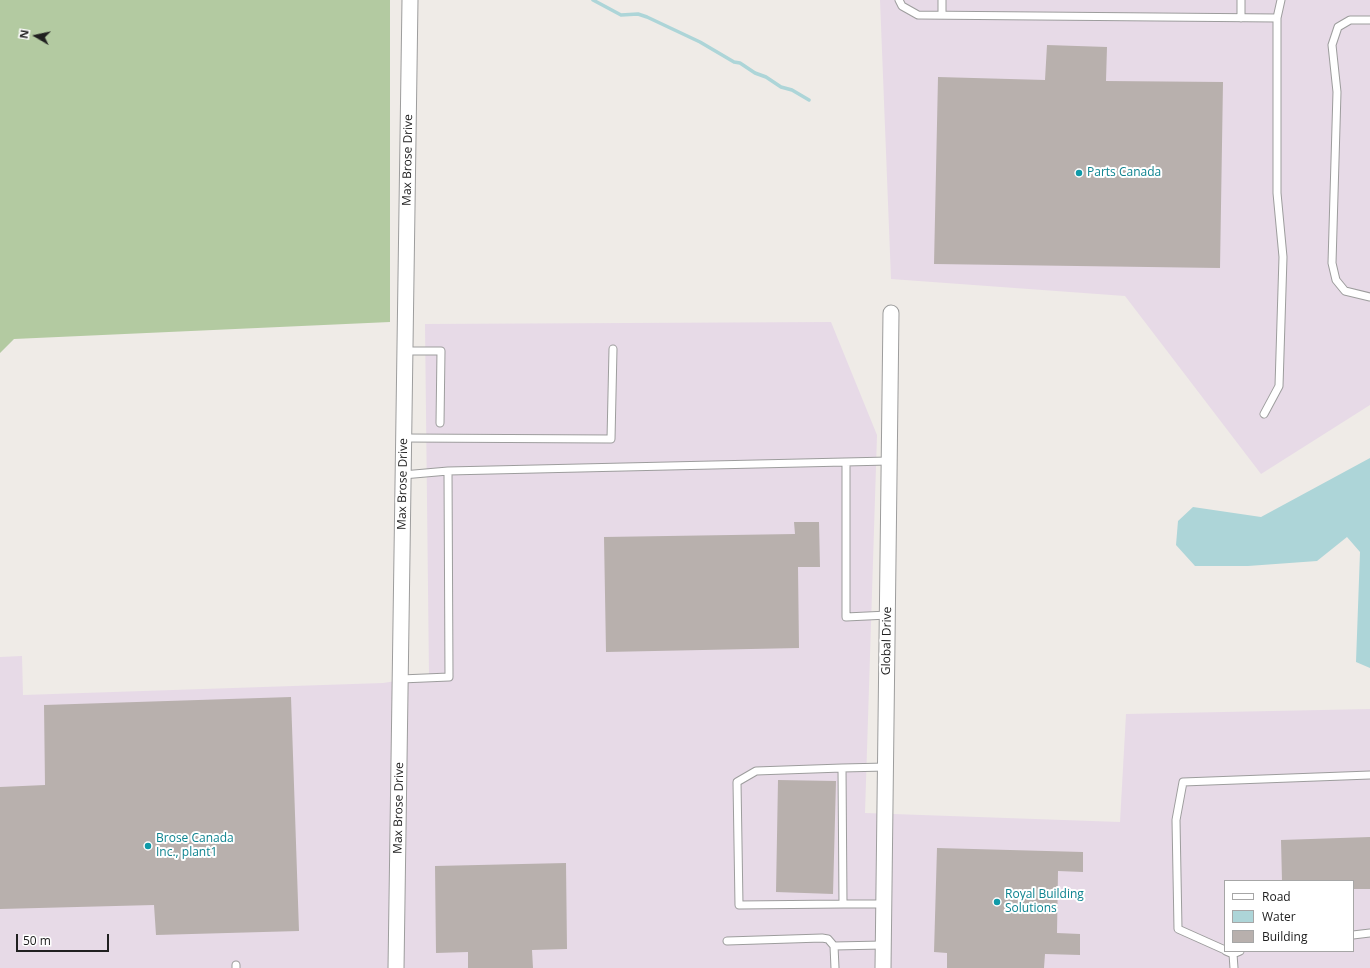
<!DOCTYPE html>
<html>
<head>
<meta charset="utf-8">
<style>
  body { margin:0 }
  #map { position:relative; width:1370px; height:968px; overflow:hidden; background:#efebe7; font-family:"Open Sans",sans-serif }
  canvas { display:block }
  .legend { position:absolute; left:1224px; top:880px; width:130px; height:72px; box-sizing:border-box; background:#fff; border:1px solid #a6a6a6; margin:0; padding:5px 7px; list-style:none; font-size:12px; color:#202020 }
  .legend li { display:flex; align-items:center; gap:8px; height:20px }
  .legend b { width:20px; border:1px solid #a6a6a6 }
  .north { position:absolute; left:16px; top:16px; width:40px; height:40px; -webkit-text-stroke:3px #fff; paint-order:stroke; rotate:279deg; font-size:11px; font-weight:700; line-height:16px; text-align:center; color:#202020 }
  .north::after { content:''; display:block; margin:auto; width:14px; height:18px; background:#202020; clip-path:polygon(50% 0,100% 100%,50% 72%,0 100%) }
  .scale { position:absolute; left:16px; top:934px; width:93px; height:18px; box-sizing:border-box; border:2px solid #202020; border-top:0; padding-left:5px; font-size:12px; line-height:14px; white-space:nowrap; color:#202020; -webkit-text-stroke:3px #fff; paint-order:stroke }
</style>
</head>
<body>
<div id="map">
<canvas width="1370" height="968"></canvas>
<ul class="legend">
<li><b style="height:5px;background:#fff"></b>Road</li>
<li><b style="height:11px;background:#add5d8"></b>Water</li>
<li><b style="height:11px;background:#b8b0ad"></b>Building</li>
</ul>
<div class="north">N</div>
<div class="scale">50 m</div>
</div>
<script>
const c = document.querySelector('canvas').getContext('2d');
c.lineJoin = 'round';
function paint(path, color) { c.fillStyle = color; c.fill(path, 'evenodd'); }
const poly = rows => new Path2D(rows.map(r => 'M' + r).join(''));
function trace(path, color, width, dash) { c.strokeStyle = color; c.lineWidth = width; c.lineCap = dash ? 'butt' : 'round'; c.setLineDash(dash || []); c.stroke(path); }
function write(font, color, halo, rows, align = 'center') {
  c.font = font + ' "Open Sans",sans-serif'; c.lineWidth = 4; c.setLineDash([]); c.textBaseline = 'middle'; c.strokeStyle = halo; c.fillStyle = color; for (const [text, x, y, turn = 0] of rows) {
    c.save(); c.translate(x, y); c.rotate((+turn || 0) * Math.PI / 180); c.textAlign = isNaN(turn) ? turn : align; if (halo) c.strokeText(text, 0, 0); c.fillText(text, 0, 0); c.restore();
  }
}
paint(poly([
  [880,0,1370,0,1370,405,1261,474,1125,296,891,279],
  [831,322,877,435,865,813,1120,822,1126,714,1370,709,1370,968,0,968,0,657,22,656,23,695,383,683,429,676,425,324],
  [1225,881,1353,881,1353,951,1225,951]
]), '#e7dae7');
paint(poly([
  [0,0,390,0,390,322,14,339,0,353]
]), '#b3caa1');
paint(poly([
  [1370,458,1370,668,1356,662,1360,552,1347,537,1317,561,1248,566,1195,566,1176,545,1178,521,1193,507,1261,517]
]), '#add5d8');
trace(poly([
  [593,0,621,15,638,14,647,17,700,42,734,62,740,63,755,73,766,77,781,87,792,90,809,100]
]), '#add5d8', 3.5);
paint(poly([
  [1047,45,1107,47,1106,81,1223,82,1220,268,934,264,938,77,1045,80],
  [794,522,819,522,820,567,798,567,799,648,606,652,604,537,795,534],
  [291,697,299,931,156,935,154,905,0,909,0,787,45,785,44,705],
  [778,780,836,781,833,894,776,892],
  [1370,837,1370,889,1353,889,1353,881,1282,881,1281,840],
  [937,848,1083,852,1083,872,1058,871,1057,933,1080,934,1080,955,1045,954,1044,968,947,968,947,953,934,952],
  [566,863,567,949,532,950,533,968,468,968,468,952,436,953,435,866]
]), '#b8b0ad');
const service = poly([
  [899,0,902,6,918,15,1277,18],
  [1241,0,1241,18],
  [942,15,942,0],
  [1370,20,1350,20,1338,27,1332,45,1337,92,1332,263,1336,280,1345,291,1370,297],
  [405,351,441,351,440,423],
  [1264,414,1279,386,1283,257,1277,193,1277,18,1281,0],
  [404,438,611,439,613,349],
  [846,462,846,617,888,615],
  [403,475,448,471],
  [401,679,449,677,448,471,889,461],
  [842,768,756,771,737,782,739,905,843,904],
  [884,904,843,904,842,768,886,767],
  [1353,935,1370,933],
  [727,941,822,938,828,939,834,946],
  [1225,950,1178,929,1176,820,1183,782,1370,775],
  [1226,951,1233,954,1240,951],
  [1233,954,1234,968],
  [236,965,236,968],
  [835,968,834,946,883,945]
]);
const minor = poly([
  [396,968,410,0],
  [883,968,891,313]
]);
trace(service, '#9d9d9d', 9);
trace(minor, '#9d9d9d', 17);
trace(service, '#fff', 7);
trace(minor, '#fff', 15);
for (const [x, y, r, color] of [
  [1079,173,4,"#0f9aa8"],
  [148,846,4,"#0f9aa8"],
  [997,902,4,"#0f9aa8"]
]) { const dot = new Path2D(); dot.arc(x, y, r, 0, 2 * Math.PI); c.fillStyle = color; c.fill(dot); trace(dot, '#fff', 1.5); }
write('12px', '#202020', '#fff', [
  ["Max Brose Drive",408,160,-89],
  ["Max Brose Drive",403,484,-89],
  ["Global Drive",887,641,-89],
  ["Max Brose Drive",399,808,-89]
]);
write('12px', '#0d838f', '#fff', [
  ["Parts Canada",1087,173],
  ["Brose Canada",156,839],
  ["Inc., plant1",156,853],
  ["Royal Building",1005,895],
  ["Solutions",1005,909]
], 'left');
</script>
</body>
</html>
